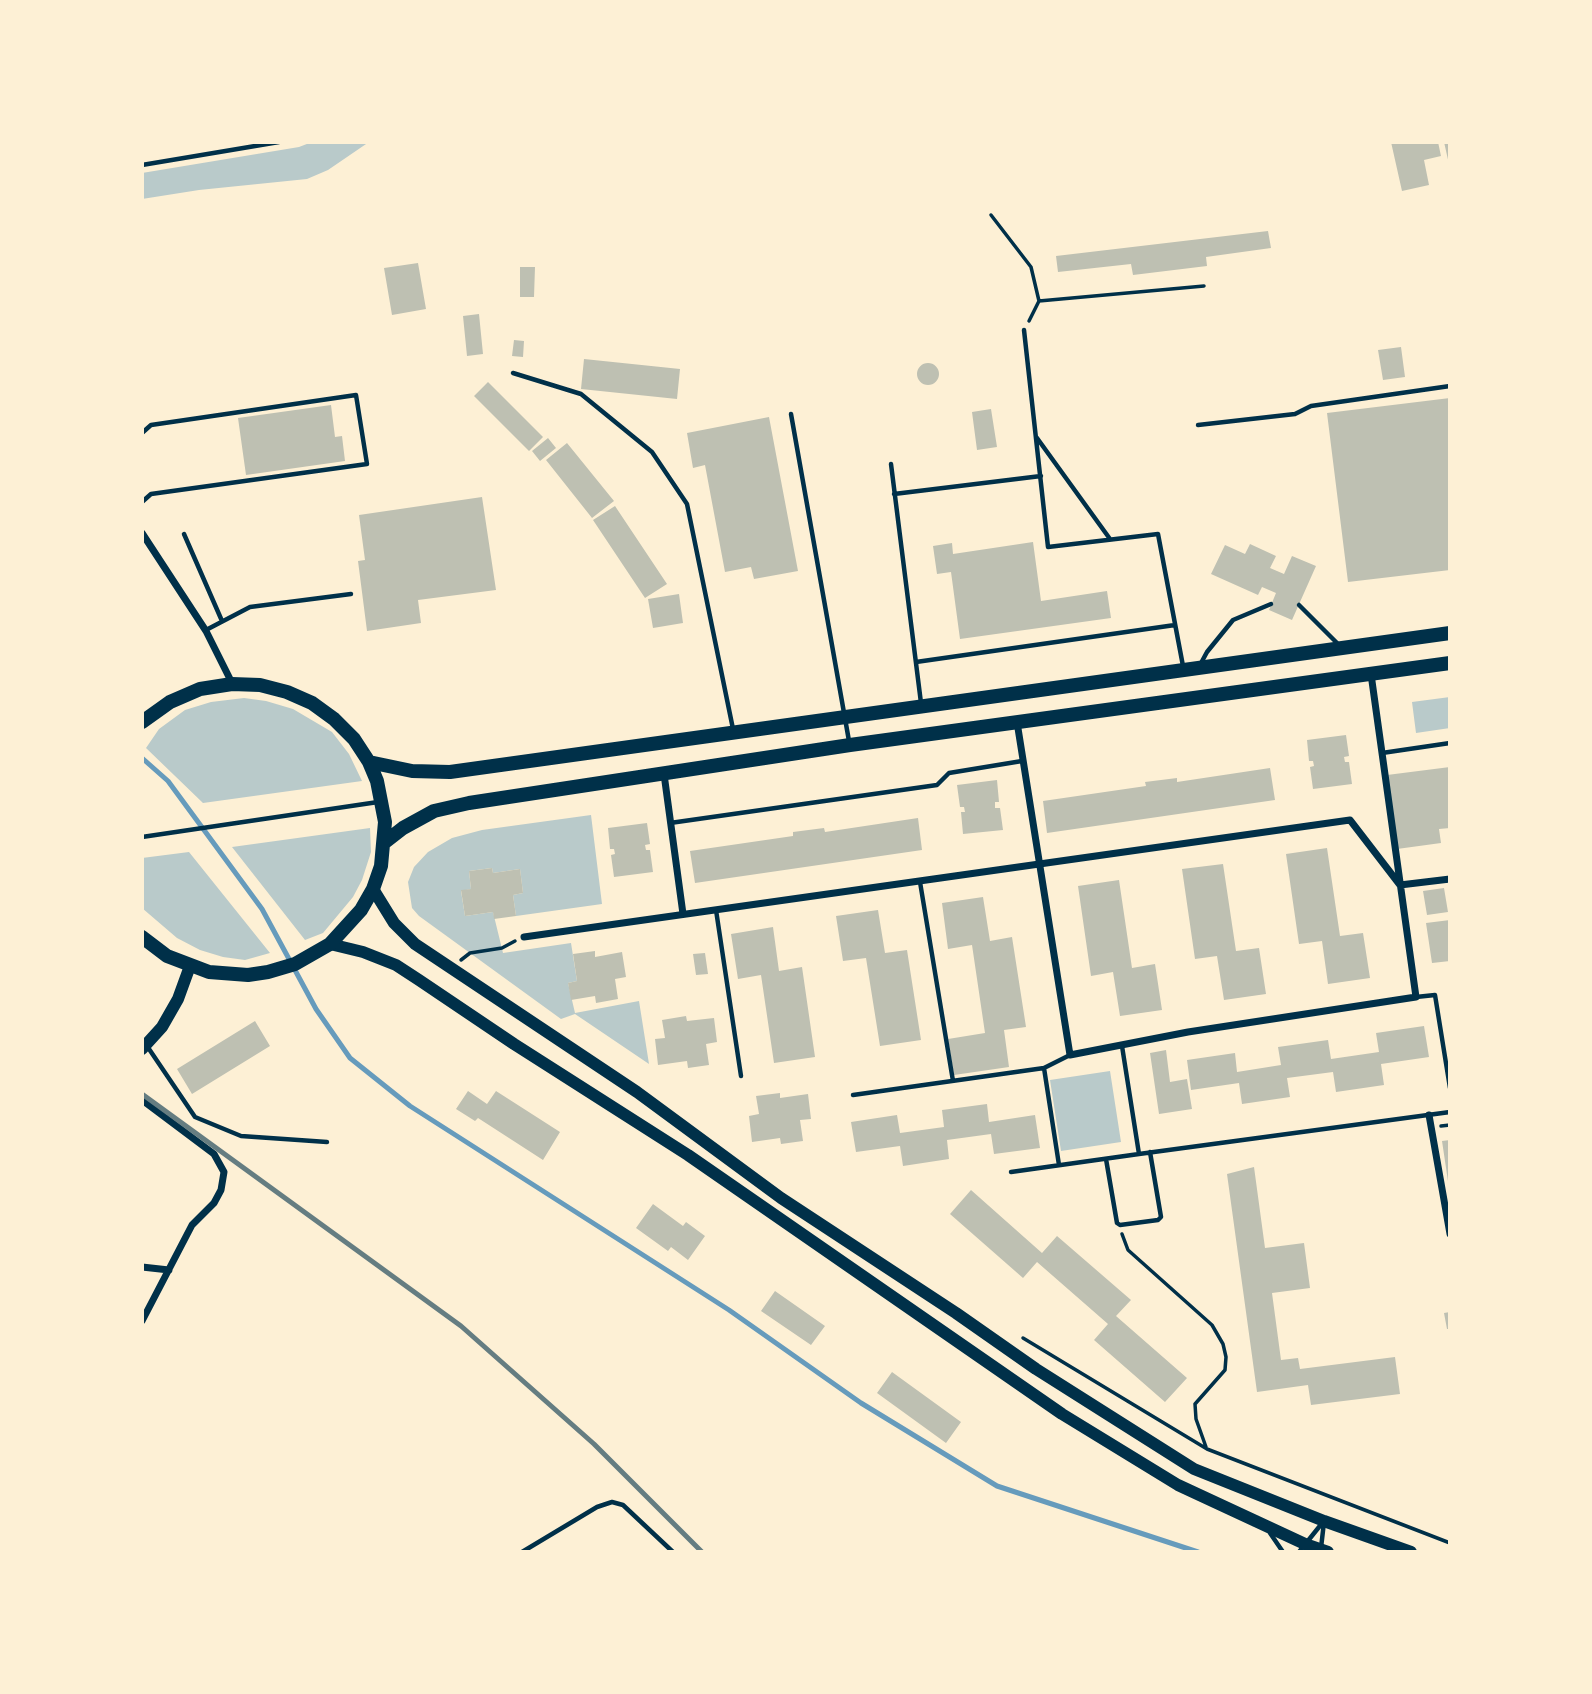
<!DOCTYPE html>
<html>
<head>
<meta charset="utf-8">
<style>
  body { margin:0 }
  #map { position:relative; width:1592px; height:1694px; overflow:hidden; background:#fdf0d5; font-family:Inter,sans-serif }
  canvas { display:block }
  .frame { position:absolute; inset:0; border:144px solid #fdf0d5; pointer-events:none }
</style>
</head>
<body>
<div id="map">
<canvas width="1592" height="1694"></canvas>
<div class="frame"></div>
</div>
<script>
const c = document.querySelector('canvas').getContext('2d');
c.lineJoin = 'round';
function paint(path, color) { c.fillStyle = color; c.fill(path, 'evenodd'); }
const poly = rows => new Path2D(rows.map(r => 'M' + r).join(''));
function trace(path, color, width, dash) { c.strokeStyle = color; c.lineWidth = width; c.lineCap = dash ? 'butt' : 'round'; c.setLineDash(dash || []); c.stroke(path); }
paint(poly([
  [312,142,369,142,328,170,307,179,199,190,142,199,142,173,299,147],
  [1450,697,1450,728,1416,733,1412,702],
  [244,698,266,701,293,709,332,732,349,754,362,781,203,803,146,748,159,729,185,710,211,702],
  [591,815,602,904,516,916,513,895,523,893,520,869,493,873,492,868,469,871,471,889,461,891,465,916,493,912,503,953,571,943,577,981,568,983,575,1013,639,1001,649,1064,575,1014,561,1019,419,916,412,908,408,882,414,867,428,852,452,838,482,830],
  [370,828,371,852,362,880,353,897,323,933,305,940,232,847],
  [189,852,270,953,245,960,223,957,200,950,177,938,142,908,142,858],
  [1110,1071,1121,1142,1061,1151,1050,1080]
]), '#b9caca');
trace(poly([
  [142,758,168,781,262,909,316,1009,350,1058,410,1106,729,1310,861,1403,997,1486,1198,1552]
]), '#669bbc', 5);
paint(poly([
  [1391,142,1438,142,1441,156,1424,160,1429,185,1402,191],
  [1444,142,1450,142,1450,164,1449,164],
  [1268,231,1271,248,1206,257,1207,266,1133,275,1131,264,1058,272,1056,256],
  [418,263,426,309,392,315,384,268],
  [520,267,535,267,534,297,520,297],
  [479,314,483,354,467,356,463,316],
  [514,340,524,341,523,357,512,356],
  [1401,347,1405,377,1383,380,1378,350],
  [584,359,680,369,677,399,581,389],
  '917 374a11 11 0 1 1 22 0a11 11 0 1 1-22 0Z',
  [488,382,543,437,529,451,474,396],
  [1450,398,1450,570,1348,582,1327,413],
  [331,405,335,437,342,436,345,461,246,475,238,418],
  [991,409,997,447,977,450,972,412],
  [769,417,798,571,754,579,751,567,725,572,705,465,693,468,687,433],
  [548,438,556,448,540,461,532,451],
  [567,443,614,501,592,518,546,460],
  [482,497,496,590,418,600,421,623,367,631,358,561,365,560,359,515],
  [615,506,667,584,645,598,593,520],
  [1033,542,1041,601,1107,591,1111,618,960,639,951,572,937,574,933,546,952,543,953,554],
  [1250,544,1276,556,1270,568,1284,574,1292,556,1316,566,1292,620,1269,610,1276,593,1262,587,1258,595,1211,574,1225,545,1245,554],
  [679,594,683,623,653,628,648,599],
  [1346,735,1349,756,1344,757,1345,762,1349,762,1352,784,1313,789,1310,767,1314,766,1313,761,1309,761,1307,740],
  [1450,767,1450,828,1439,829,1441,843,1397,849,1387,775],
  [1270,768,1275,800,1047,833,1043,801,1146,786,1145,782,1177,778,1177,782],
  [997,780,999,802,995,802,995,808,1000,808,1003,830,963,834,961,812,965,812,964,807,960,807,957,785],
  [918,818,922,850,695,883,690,851,793,836,793,832,824,828,825,832],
  [647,823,650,844,645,845,646,850,650,850,653,872,614,877,611,855,615,854,614,849,610,849,608,828],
  [1327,848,1340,936,1363,933,1370,978,1328,984,1322,941,1299,944,1286,854],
  [1223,864,1236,951,1259,948,1266,994,1224,1000,1217,956,1195,959,1182,869],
  [492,868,493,873,520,869,523,893,513,895,516,916,494,919,493,912,465,916,461,890,471,889,469,871],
  [1119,880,1132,968,1155,964,1162,1010,1120,1016,1113,972,1091,976,1078,886],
  [1444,888,1448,912,1427,915,1423,891],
  [983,897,990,941,1012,937,1026,1027,1004,1030,1009,1067,954,1075,948,1039,985,1033,972,945,948,949,942,903],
  [878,910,885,953,907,950,921,1040,880,1046,866,958,843,961,836,916],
  [1450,920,1450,961,1432,963,1426,923],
  [773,927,779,971,802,967,815,1057,774,1063,761,975,738,979,731,934],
  [595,951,595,957,622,952,626,977,615,979,618,999,596,1003,595,996,571,1000,568,983,577,981,573,954],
  [705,953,708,974,696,975,693,954],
  [686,1016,687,1021,714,1018,717,1042,706,1044,709,1065,688,1068,687,1061,658,1065,655,1039,665,1038,662,1020],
  [255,1021,270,1046,192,1094,177,1069],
  [1424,1026,1429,1057,1381,1064,1384,1085,1336,1092,1333,1072,1287,1078,1290,1097,1242,1104,1239,1083,1191,1090,1187,1060,1235,1053,1237,1072,1281,1065,1278,1047,1328,1040,1331,1059,1379,1052,1376,1033],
  [1166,1050,1170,1082,1187,1079,1192,1109,1159,1114,1150,1053],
  [468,1091,487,1104,496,1091,560,1132,543,1160,478,1118,475,1121,456,1109],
  [780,1093,780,1098,808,1094,811,1119,800,1120,803,1141,781,1144,780,1138,752,1142,749,1116,759,1114,756,1096],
  [987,1104,989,1122,1035,1115,1040,1148,994,1154,991,1134,947,1140,949,1159,903,1166,900,1146,856,1152,851,1122,897,1115,900,1133,944,1127,942,1110],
  [1450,1140,1450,1188,1449,1188,1442,1141],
  [1254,1167,1265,1248,1304,1243,1310,1288,1272,1293,1281,1360,1298,1358,1300,1369,1395,1357,1400,1394,1311,1405,1308,1385,1257,1392,1227,1174],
  [971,1190,1042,1253,1057,1236,1131,1300,1116,1316,1187,1378,1165,1402,1094,1340,1108,1324,1037,1262,1023,1278,950,1214],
  [653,1204,683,1226,686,1222,705,1236,688,1260,671,1247,668,1251,636,1228],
  [775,1291,825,1326,811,1345,761,1311],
  [1450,1312,1450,1329,1447,1329,1444,1313],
  [892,1372,961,1422,946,1443,877,1393]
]), '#bec0b2');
trace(poly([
  [991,215,1031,267,1039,301,1029,321],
  [1039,301,1204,286],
  [461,960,470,953,502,948,515,941],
  [1441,1126,1450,1125],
  [1122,1234,1128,1250,1212,1325,1223,1344,1226,1357,1225,1370,1195,1404,1196,1419,1206,1447],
  [1023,1338,1207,1449,1450,1543]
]), '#003049', 3.5);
trace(poly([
  [142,165,279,142],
  [1024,330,1048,547,1158,534,1183,666],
  [513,373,581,394,652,452,687,504,733,729],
  [791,414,849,741],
  [1198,425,1295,414,1311,406,1450,386],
  [142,433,151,425,356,395,367,464,151,494,142,502],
  [1037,438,1110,539],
  [891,464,921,703],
  [894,494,1041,476],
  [184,534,222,621],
  [1299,605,1339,645],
  [206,630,250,607,351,594],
  [916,662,1175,625],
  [1200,665,1207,652,1233,620,1271,604],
  [1382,753,1450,743],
  [670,823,937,785,949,773,1022,761],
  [142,837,378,802],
  [920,882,953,1081],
  [716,910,741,1076],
  [1416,997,1435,995,1450,1088],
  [147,1046,195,1117,241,1136,327,1142],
  [1122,1046,1139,1154,1450,1112],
  [1044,1068,1059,1165],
  [853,1095,1044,1068,1070,1055],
  [1106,1159,1117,1223,1120,1225,1158,1220,1161,1217,1150,1152],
  [1011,1172,1139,1154],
  [1270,1533,1283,1552],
  [1321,1548,1324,1522],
  [522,1552,597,1507,612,1502,623,1505,673,1552],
  [1299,1552,1323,1522]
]), '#003049', 4.5);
trace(poly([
  [142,533,206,631,232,683],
  [1017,722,1070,1055,1188,1032,1416,997,1371,674],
  [664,774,683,914],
  [524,937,1350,820,1400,885,1450,879],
  [142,1100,214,1154,224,1172,221,1190,214,1203,192,1225,142,1321],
  [1429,1115,1450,1234],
  [142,1267,169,1270]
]), '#003049', 7);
trace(poly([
  [373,889,394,923,415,944,637,1092,781,1198,956,1313,1036,1369,1194,1469,1324,1521,1411,1552],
  [330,944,363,952,396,965,419,980,514,1044,688,1155,1062,1414,1178,1485,1305,1544,1328,1552],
  [142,1049,162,1027,178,999,190,966]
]), '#003049', 12);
trace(poly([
  [142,722,170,702,200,689,232,684,260,685,287,692,312,703,334,719,354,739,369,762,377,781,385,822,381,866,373,889,361,910,330,944,295,964,268,972,248,975,209,972,167,956,142,937],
  [369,762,412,771,450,772,1450,633],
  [385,842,403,828,434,811,469,803,850,745,1450,663]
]), '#003049', 14);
trace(poly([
  [142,1094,461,1326,594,1444,702,1552]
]), '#657d81', 5);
</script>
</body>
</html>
